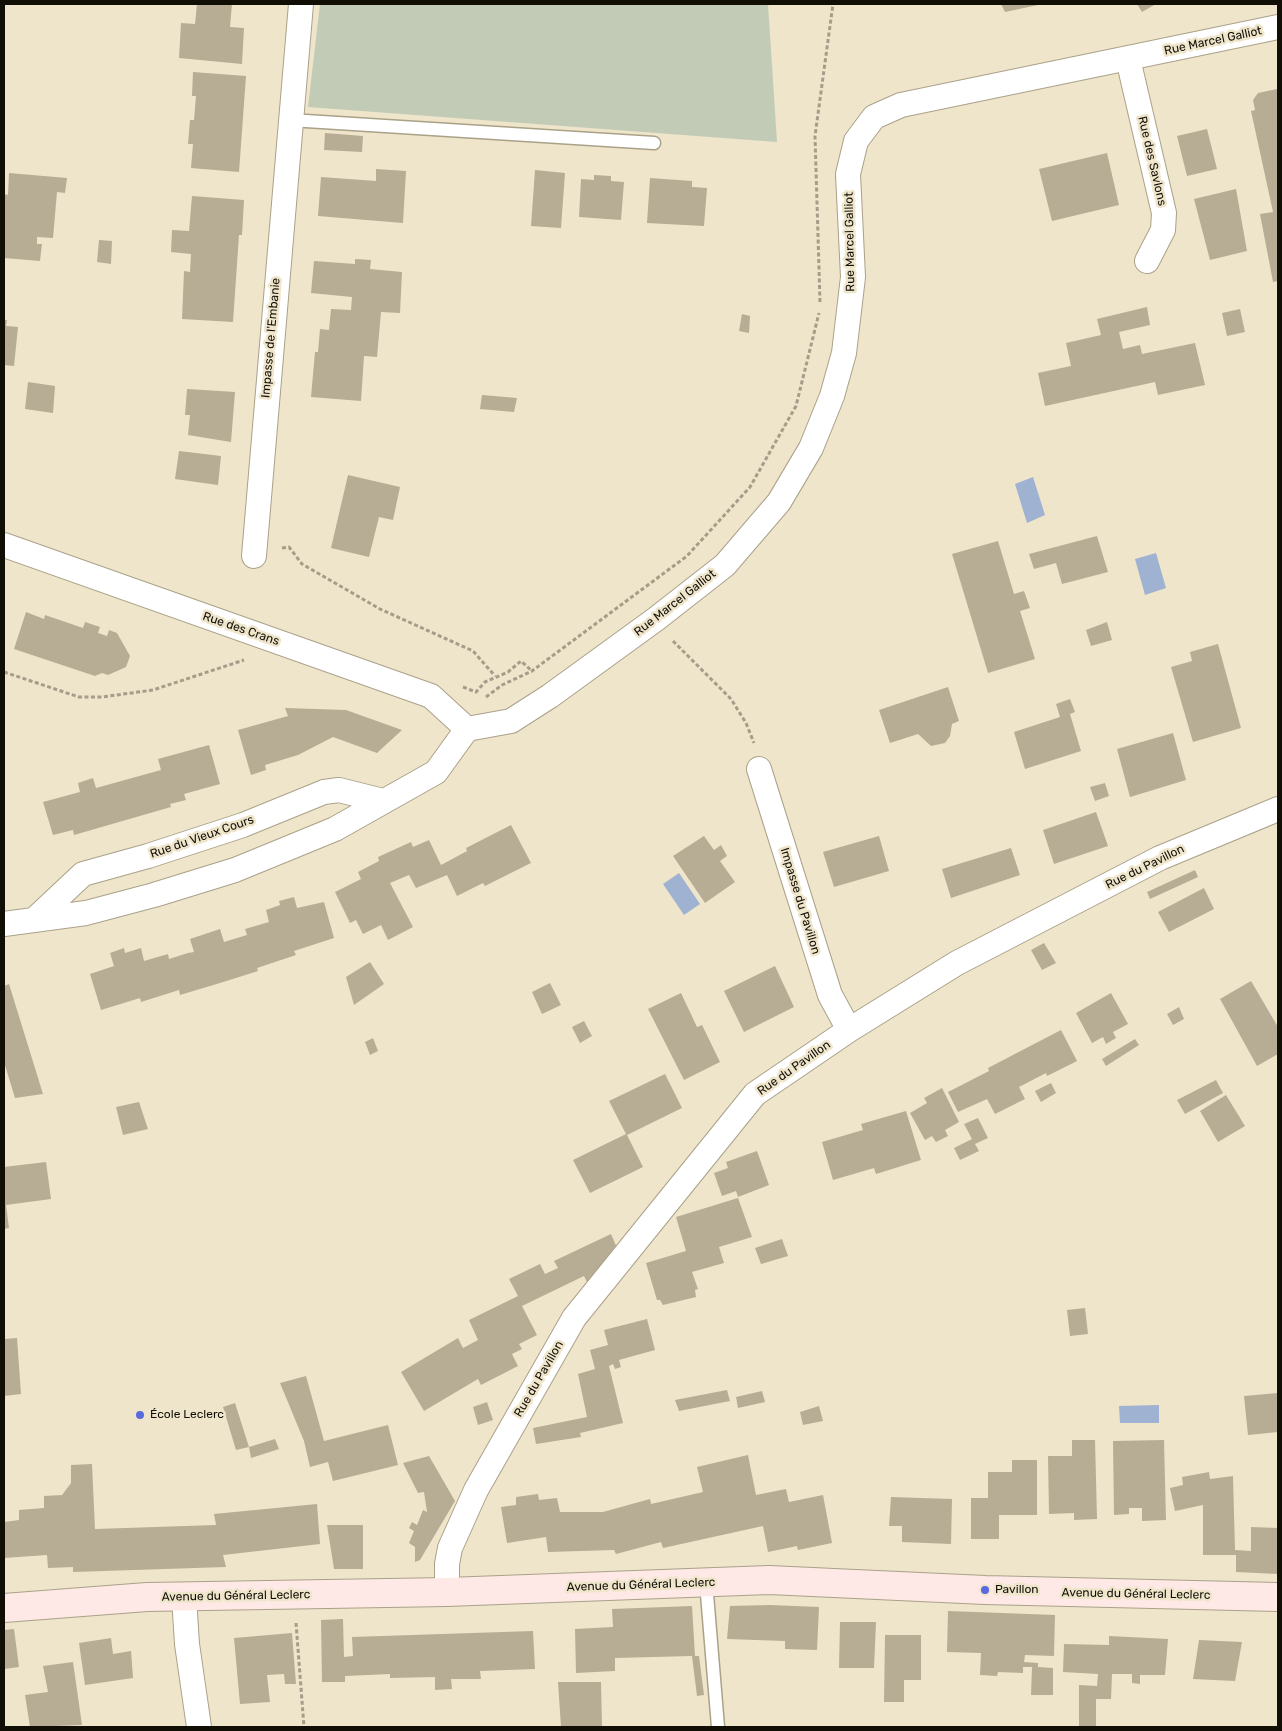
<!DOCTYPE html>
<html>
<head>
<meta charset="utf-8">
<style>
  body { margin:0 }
  #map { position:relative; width:1282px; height:1731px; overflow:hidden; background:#efe5cb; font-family:Rubik,sans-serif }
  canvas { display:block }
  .frame { position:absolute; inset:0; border:5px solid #110e06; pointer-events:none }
</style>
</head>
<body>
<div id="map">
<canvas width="1282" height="1731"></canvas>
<div class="frame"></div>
</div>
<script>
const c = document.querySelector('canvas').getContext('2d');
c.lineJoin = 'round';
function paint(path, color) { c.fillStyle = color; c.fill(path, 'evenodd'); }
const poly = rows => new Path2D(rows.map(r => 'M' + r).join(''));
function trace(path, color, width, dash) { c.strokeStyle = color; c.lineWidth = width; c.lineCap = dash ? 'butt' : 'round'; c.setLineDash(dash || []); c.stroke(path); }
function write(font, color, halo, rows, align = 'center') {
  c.font = font + ' Rubik,sans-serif'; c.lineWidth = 5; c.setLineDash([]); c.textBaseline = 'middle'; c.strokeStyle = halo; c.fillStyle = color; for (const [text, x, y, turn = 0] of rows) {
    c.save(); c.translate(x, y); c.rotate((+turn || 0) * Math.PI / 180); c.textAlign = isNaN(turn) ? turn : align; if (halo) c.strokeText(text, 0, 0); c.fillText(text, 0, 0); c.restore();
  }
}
paint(poly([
  [320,4,768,4,777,142,308,107]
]), '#c2cbb6');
paint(poly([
  [1033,477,1045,515,1027,523,1015,484],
  [1156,553,1166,588,1145,595,1135,559],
  [679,873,700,904,684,915,663,884],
  [1159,1405,1159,1423,1120,1423,1119,1406]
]), '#9fb2d1');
paint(poly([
  [197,4,232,4,230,27,244,28,242,64,179,58,181,23,195,24],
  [1001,4,1038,4,1038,5,1005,12],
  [1137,4,1156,4,1142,12],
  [193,72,246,76,239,172,191,168,193,144,188,144,190,120,194,120,196,96,192,96],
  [1277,89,1278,281,1273,282,1260,214,1273,212,1251,111,1255,110,1253,100,1258,93],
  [1207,129,1217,169,1187,176,1177,136],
  [325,133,363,136,362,152,324,150],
  [1107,153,1119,205,1052,221,1039,169],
  [376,169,406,171,403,223,318,216,321,177,376,181],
  [535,170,565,173,561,228,531,226],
  [9,173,67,178,65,193,57,192,53,238,37,237,37,244,42,244,40,261,4,258,4,194,8,195],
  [594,175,611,176,611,181,624,182,621,220,579,217,581,179,594,180],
  [650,178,692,181,692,187,707,188,704,226,647,223],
  [1236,189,1247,251,1210,260,1194,199],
  [192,196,244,200,242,235,239,235,233,322,182,319,184,271,190,272,191,254,171,252,172,230,189,231],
  [99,240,112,241,111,264,97,262],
  [355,259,371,260,370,269,402,272,400,313,381,312,377,357,364,356,361,401,311,397,315,352,318,352,320,329,329,330,331,309,351,310,352,297,311,293,314,261,355,264],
  [1147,307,1150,325,1119,332,1123,349,1140,345,1142,354,1195,343,1205,385,1158,395,1155,382,1045,406,1038,373,1071,366,1066,343,1101,335,1097,319],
  [1240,309,1245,332,1227,336,1222,313],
  [742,314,750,316,749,333,739,331],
  [4,320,7,320,6,326,18,327,14,366,4,365],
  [28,382,55,386,53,413,25,409],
  [187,389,235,392,231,442,188,435,190,415,185,415],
  [482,395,517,398,514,412,480,409],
  [179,451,221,456,218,485,175,479],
  [348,475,400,487,393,520,379,517,369,557,331,548],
  [1097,536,1108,572,1062,584,1056,563,1034,569,1029,554],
  [998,541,1014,594,1024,591,1030,608,1020,611,1035,659,988,673,952,554],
  [26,612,44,619,45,615,83,628,85,622,100,627,98,633,107,636,109,630,117,633,130,656,126,667,108,675,102,673,95,676,14,649],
  [1107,622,1112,640,1091,646,1086,630],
  [1218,644,1241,728,1193,742,1171,667,1192,661,1190,652],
  [948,687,959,721,952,724,950,736,945,743,931,746,918,734,890,743,879,710],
  [1070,699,1075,712,1070,714,1081,751,1025,769,1014,732,1060,717,1056,704],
  [285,708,346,710,402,730,377,753,333,737,298,755,265,765,266,770,251,775,238,730,288,716],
  [1173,733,1186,780,1130,797,1117,749],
  [209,745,220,784,184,794,186,800,170,804,171,807,74,835,73,830,53,835,43,802,80,792,78,783,93,778,96,788,161,770,158,759],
  [1105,783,1109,796,1095,801,1090,787],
  [1096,812,1108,846,1054,864,1043,830],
  [511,825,531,863,485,886,483,883,457,896,447,875,416,888,409,875,390,883,413,927,388,940,381,925,363,934,356,920,350,923,335,892,361,879,358,872,379,861,378,857,411,842,413,847,429,840,441,865,467,851,466,848],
  [704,836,714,850,721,845,727,856,720,861,735,882,705,903,673,856],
  [879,836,889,871,834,887,823,852],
  [1011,848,1020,875,951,898,942,869],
  [1195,870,1198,877,1150,899,1147,892],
  [1204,888,1214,909,1169,932,1158,912],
  [294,897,297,908,324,902,334,938,294,951,296,955,257,968,258,971,220,983,180,995,179,990,141,1002,140,998,101,1010,90,974,114,966,110,953,124,948,125,953,141,948,144,961,168,954,169,959,188,953,194,952,190,939,220,929,224,942,247,935,245,929,269,922,266,910,280,905,279,901],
  [1044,943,1056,963,1042,970,1031,950],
  [370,962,384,984,354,1005,346,977],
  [775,966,794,1007,744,1032,724,991],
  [1251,981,1278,1027,1278,1054,1257,1066,1220,999],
  [550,983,561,1005,542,1014,532,992],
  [9,984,43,1094,15,1098,4,1062,4,986],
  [681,993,697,1027,702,1025,720,1062,684,1080,648,1009],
  [1111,993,1128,1024,1113,1032,1116,1038,1106,1044,1103,1037,1092,1043,1076,1013],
  [1179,1007,1184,1019,1173,1025,1167,1014],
  [584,1021,592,1036,580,1043,572,1027],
  [1061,1030,1077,1061,1047,1076,1046,1073,1019,1087,1025,1099,995,1114,987,1099,958,1112,948,1092,989,1071,988,1068],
  [373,1038,378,1051,370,1055,365,1042],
  [1135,1039,1139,1045,1106,1066,1102,1059],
  [665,1074,682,1108,627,1135,643,1167,590,1193,573,1160,626,1134,609,1101],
  [1216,1080,1223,1093,1185,1114,1177,1100],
  [1051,1083,1056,1093,1041,1102,1035,1091],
  [942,1088,959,1122,945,1130,948,1136,936,1142,932,1136,925,1140,910,1113,927,1103,924,1098],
  [1226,1095,1245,1126,1218,1142,1200,1111],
  [139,1102,148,1129,123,1135,116,1107],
  [906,1111,921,1160,876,1174,874,1168,833,1180,822,1142,863,1130,861,1124],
  [978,1118,988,1138,975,1144,979,1151,960,1160,954,1148,972,1139,964,1124],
  [757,1151,769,1185,738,1197,736,1191,722,1196,714,1173,728,1168,726,1162],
  [46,1162,51,1199,6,1205,9,1228,4,1229,4,1167],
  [738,1198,752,1237,719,1247,724,1263,692,1272,698,1289,695,1290,696,1297,663,1305,660,1300,657,1300,646,1263,686,1251,676,1217],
  [611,1234,617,1248,590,1288,584,1276,522,1306,537,1335,519,1344,522,1349,512,1354,518,1366,481,1385,478,1379,424,1411,401,1372,458,1338,463,1348,478,1340,469,1320,518,1296,509,1279,540,1264,545,1274,558,1268,554,1261],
  [782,1239,788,1256,761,1264,755,1248],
  [1085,1308,1088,1334,1070,1336,1067,1310],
  [647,1319,655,1350,619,1360,621,1367,615,1369,613,1364,609,1366,623,1423,580,1433,581,1437,536,1444,533,1428,587,1417,578,1374,595,1369,590,1350,608,1345,604,1330],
  [17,1338,21,1394,4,1396,4,1339],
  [306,1376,324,1441,388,1425,398,1465,333,1481,328,1462,310,1467,304,1441,280,1383],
  [727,1390,730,1401,679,1411,675,1400],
  [762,1391,765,1402,738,1408,736,1397],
  [1278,1393,1278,1432,1248,1435,1244,1396],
  [487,1402,493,1420,478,1425,473,1407],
  [235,1403,249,1447,236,1450,223,1407],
  [819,1406,823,1421,803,1425,800,1412],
  [275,1439,279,1449,251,1458,249,1447],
  [1072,1440,1095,1440,1097,1519,1074,1520,1074,1513,1049,1514,1048,1456,1072,1456],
  [1164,1440,1166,1520,1142,1521,1142,1508,1129,1508,1129,1514,1114,1515,1113,1441],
  [748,1455,756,1495,786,1489,789,1502,823,1495,832,1543,798,1550,797,1546,768,1552,763,1526,663,1548,661,1542,616,1554,614,1550,548,1552,546,1537,507,1543,501,1507,516,1505,516,1497,538,1494,539,1500,557,1498,560,1512,603,1512,650,1499,651,1504,703,1492,697,1467],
  [429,1456,455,1501,420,1560,415,1562,415,1547,409,1543,414,1531,409,1528,412,1522,417,1525,423,1510,427,1512,424,1492,418,1493,403,1463],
  [1012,1460,1037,1460,1037,1515,999,1515,999,1539,971,1539,971,1498,988,1498,988,1472,1012,1472],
  [92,1464,95,1529,216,1525,214,1514,317,1504,320,1544,223,1555,226,1567,73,1572,73,1567,48,1568,47,1555,4,1558,4,1522,19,1520,19,1510,44,1508,44,1496,62,1495,71,1483,71,1465],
  [1209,1472,1210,1479,1233,1476,1235,1550,1251,1551,1251,1527,1278,1528,1278,1574,1236,1572,1236,1555,1203,1555,1203,1505,1175,1511,1170,1488,1183,1485,1182,1477],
  [891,1497,952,1499,951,1544,902,1542,902,1526,889,1526],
  [327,1525,363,1525,363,1569,334,1569],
  [770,1605,819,1607,817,1650,785,1649,785,1641,727,1639,730,1606],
  [692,1606,695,1656,699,1656,704,1695,697,1696,692,1656,615,1658,615,1671,576,1673,575,1629,613,1627,612,1609],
  [948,1611,1055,1615,1054,1656,1025,1655,1024,1662,1038,1663,1038,1667,1053,1668,1053,1695,1031,1695,1032,1667,1023,1667,1023,1673,998,1672,997,1676,980,1675,981,1653,947,1652],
  [343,1619,344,1657,353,1656,352,1637,533,1631,535,1669,480,1671,481,1679,451,1679,452,1689,435,1690,435,1677,390,1678,390,1674,345,1676,345,1682,322,1682,321,1620],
  [840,1622,876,1622,874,1668,839,1668],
  [14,1629,19,1667,4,1669,4,1630],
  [292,1633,296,1684,285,1684,284,1674,267,1675,270,1702,240,1704,234,1638],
  [885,1635,921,1635,921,1680,904,1680,904,1702,884,1702],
  [1109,1636,1168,1639,1165,1675,1140,1675,1140,1684,1132,1683,1132,1674,1112,1674,1111,1699,1096,1699,1096,1727,1079,1727,1079,1685,1097,1686,1098,1674,1063,1672,1064,1644,1109,1645],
  [111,1638,113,1654,131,1651,133,1678,85,1685,79,1643],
  [1199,1640,1242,1642,1235,1681,1193,1679],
  [73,1662,82,1725,30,1727,25,1695,48,1692,43,1666],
  [558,1682,601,1682,602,1727,561,1727]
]), '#b6ad94');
const lane = poly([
  [290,120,654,143],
  [706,1582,718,1727]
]);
const street = poly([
  [1128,59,1164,213,1163,230,1147,261],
  [4,545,431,696,467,729],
  [254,556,301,4],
  [467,729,511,721,550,696,656,619,725,565,779,502,811,448,832,396,844,353,853,277,848,174,856,141,874,117,901,105,1278,27],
  [759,769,830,995,849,1030],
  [34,920,83,874,148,856,243,825,324,792,339,790,383,801],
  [4,924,86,913,154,895,235,870,335,829,436,772,467,729],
  [447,1592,447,1564,450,1548,476,1490,574,1318,755,1094,849,1030,957,963,1160,858,1278,809],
  [184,1597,187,1644,199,1727]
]);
const secondary = poly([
  [4,1608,147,1597,447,1592,769,1580,985,1590,1278,1597]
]);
trace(lane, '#aaa189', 15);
trace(street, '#aaa189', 26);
trace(secondary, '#aaa189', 30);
trace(poly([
  [820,302,815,136,833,4],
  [282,548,289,547,302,564,380,609,473,651,495,676],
  [673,641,731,699,746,723,754,743],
  [4,672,79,697,102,697,153,690,244,660],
  [463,687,476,692,485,682,508,672,521,661,533,672],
  [486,697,502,685,532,671,687,556,750,487,796,406,819,313],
  [296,1623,304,1727]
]), '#a59d89', 3, [4, 2.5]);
trace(lane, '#fff', 12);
trace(street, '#fff', 24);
trace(secondary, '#fee9e6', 28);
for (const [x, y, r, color] of [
  [140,1415,5,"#5969df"],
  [985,1590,5,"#5969df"]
]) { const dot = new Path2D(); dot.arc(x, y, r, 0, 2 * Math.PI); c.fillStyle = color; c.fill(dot); trace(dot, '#efe5cb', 2); }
write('12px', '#110e06', '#efe5cb', [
  ["Rue Marcel Galliot",1213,41,-12],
  ["Rue des Savlons",1152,161,77],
  ["Rue Marcel Galliot",850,242,-91],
  ["Impasse de l'Embanie",271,338,-85],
  ["Rue Marcel Galliot",675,603,-38],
  ["Rue des Crans",241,629,19],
  ["Rue du Vieux Cours",202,837,-19],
  ["Rue du Pavillon",1145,867,-26],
  ["Impasse du Pavillon",800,901,73],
  ["Rue du Pavillon",794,1068,-35],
  ["Rue du Pavillon",539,1379,-60],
  ["Avenue du Général Leclerc",641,1585,-2],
  ["Avenue du Général Leclerc",1136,1594,1],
  ["Avenue du Général Leclerc",236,1596,-1]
]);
write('12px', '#110e06', '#efe5cb', [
  ["École Leclerc",150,1415],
  ["Pavillon",995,1590]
], 'left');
</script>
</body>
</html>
